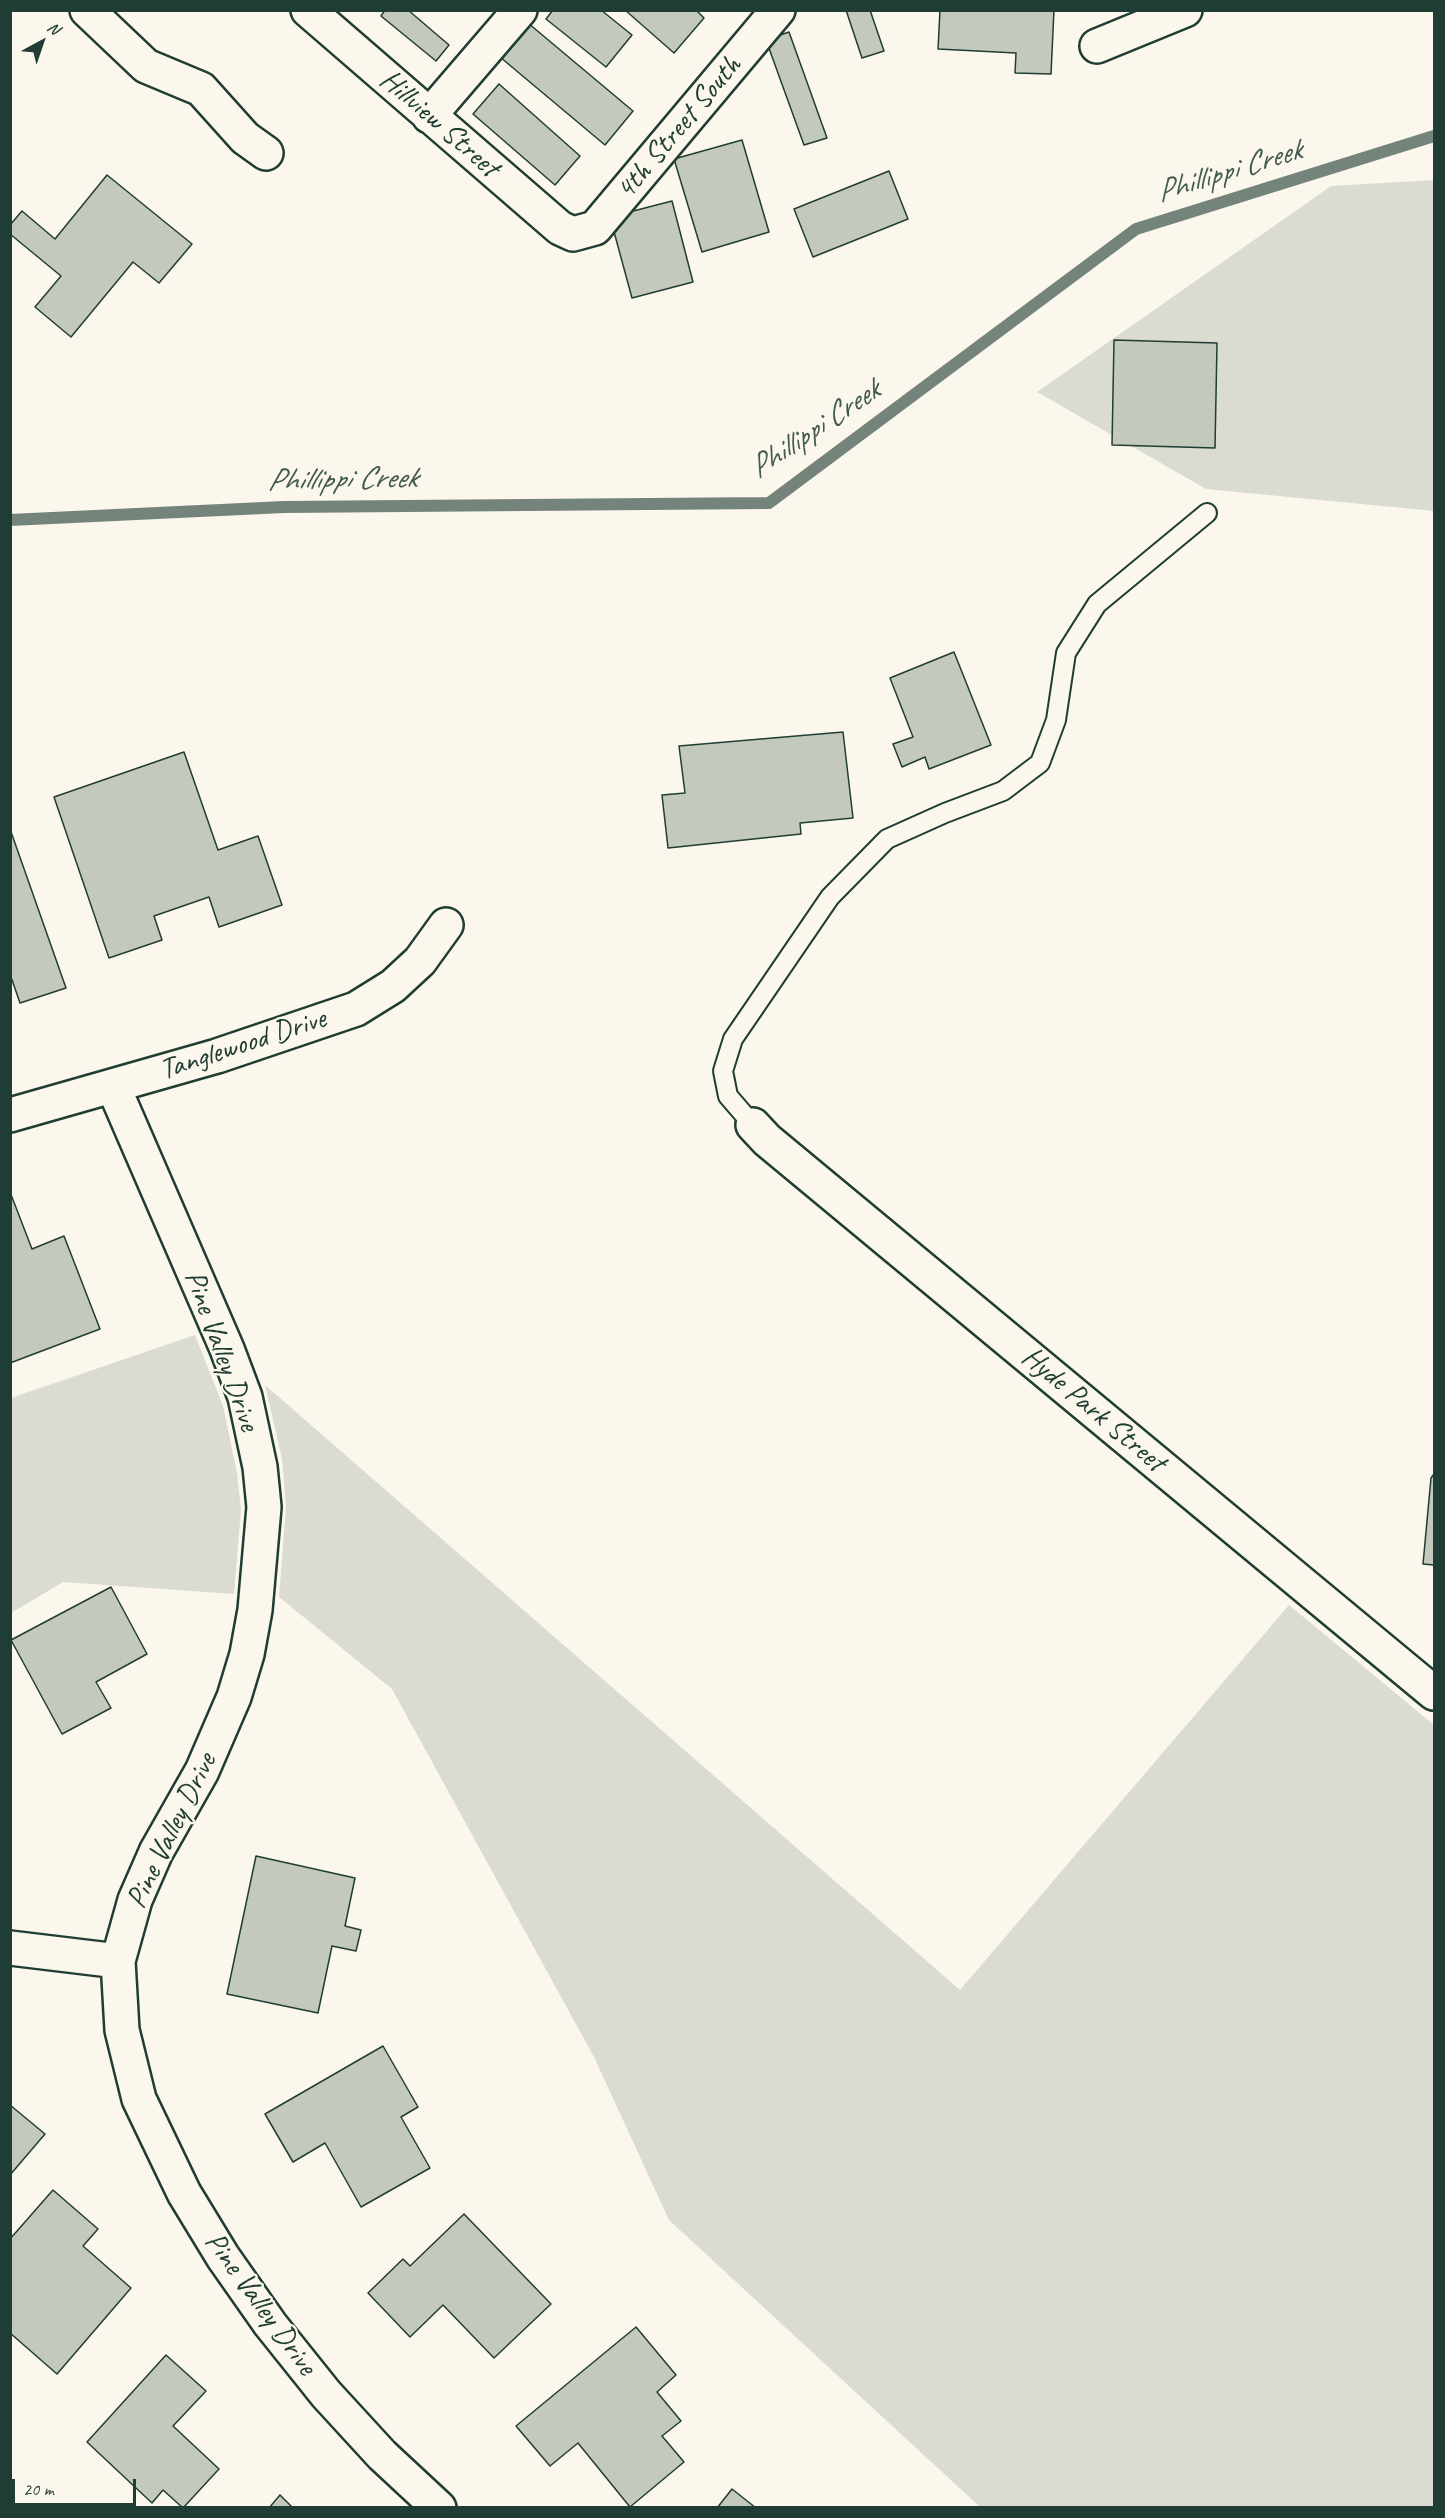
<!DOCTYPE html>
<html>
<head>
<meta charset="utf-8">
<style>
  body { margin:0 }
  #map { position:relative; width:1445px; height:2518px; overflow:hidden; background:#fbf7ec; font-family:Caveat,sans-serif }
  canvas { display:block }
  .frame { position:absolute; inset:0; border:12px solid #1f3d34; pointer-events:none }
  .north { position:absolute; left:12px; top:12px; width:60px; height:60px; -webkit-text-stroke:4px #fbf7ec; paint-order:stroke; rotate:40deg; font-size:16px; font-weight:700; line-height:24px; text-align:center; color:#1f3d34 }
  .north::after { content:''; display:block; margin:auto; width:21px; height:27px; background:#1f3d34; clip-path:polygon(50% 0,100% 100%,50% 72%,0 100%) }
  .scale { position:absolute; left:12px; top:2479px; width:124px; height:27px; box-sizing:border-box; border:3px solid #1f3d34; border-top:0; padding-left:8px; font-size:18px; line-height:21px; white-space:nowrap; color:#1f3d34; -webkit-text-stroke:4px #fbf7ec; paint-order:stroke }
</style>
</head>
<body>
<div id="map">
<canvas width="1445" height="2518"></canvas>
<div class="frame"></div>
<div class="north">N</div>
<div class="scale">20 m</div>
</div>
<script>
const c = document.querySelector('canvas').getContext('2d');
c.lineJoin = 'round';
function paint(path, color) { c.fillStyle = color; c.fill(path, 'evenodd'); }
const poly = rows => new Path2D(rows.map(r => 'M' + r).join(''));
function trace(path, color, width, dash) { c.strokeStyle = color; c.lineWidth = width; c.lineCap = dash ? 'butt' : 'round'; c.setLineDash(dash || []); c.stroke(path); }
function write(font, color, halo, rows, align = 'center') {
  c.font = font + ' Caveat,sans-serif'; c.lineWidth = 4.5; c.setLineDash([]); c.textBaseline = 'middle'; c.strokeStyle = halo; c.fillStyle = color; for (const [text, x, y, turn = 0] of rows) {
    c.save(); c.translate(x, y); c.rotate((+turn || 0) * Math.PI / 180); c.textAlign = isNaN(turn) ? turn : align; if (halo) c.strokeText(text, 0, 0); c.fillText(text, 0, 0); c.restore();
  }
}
paint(poly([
  [1434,180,1434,511,1206,489,1037,392,1331,186],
  [195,1335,223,1406,237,1473,241,1510,234,1594,63,1582,11,1613,11,1398],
  [265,1385,960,1990,1289,1605,1434,1725,1434,2507,980,2507,669,2220,594,2057,392,1689,279,1597,286,1506,282,1459]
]), '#dbdcd1');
trace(poly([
  [10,520,284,507,769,503,1136,229,1434,136]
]), '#74847b', 12);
const building = poly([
  [385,10,408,10,449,45,436,61,381,16,385,10],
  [553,10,601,10,632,35,606,67,546,19,553,10],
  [625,10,696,10,704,18,674,53,625,10],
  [846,10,870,10,884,51,862,58,846,10],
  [940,10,1054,10,1051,74,1015,73,1016,53,938,49,940,10],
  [528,23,633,111,605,145,500,57,528,23],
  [789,32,827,138,804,145,766,40,789,32],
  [499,84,580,156,555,185,473,114,499,84],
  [742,140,769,232,702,252,674,159,742,140],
  [889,171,908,219,813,257,794,209,889,171],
  [107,175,192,244,159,283,133,262,71,337,35,307,61,276,10,234,10,225,22,211,55,239,107,175],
  [672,201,693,282,632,298,610,217,672,201],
  [1114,340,1217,343,1215,448,1112,445,1114,340],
  [954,652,991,745,929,769,925,757,902,767,893,744,913,737,890,678,954,652],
  [843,732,853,818,800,823,801,834,668,848,662,795,685,793,679,746,843,732],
  [184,752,218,850,258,836,282,905,219,927,209,897,154,916,162,940,109,958,54,797,184,752],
  [10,829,66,988,20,1003,10,974,10,829],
  [10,1192,32,1249,64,1236,100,1329,10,1363,10,1192],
  [1434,1474,1434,1565,1423,1564,1431,1478,1434,1474],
  [111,1587,147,1654,96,1682,111,1708,62,1734,11,1640,111,1587],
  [256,1856,355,1878,345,1926,361,1930,356,1951,332,1946,318,2013,227,1994,256,1856],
  [383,2046,418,2107,401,2117,430,2168,361,2207,325,2143,293,2162,265,2114,383,2046],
  [10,2105,45,2134,10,2175,10,2105],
  [53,2190,98,2229,83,2246,131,2288,57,2374,10,2333,10,2239,53,2190],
  [464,2214,551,2304,494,2358,443,2305,410,2337,368,2293,403,2259,410,2266,464,2214],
  [636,2327,676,2375,657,2392,681,2421,662,2436,684,2462,630,2507,578,2443,550,2466,516,2426,636,2327],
  [166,2355,206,2391,173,2426,219,2469,183,2508,163,2490,152,2503,87,2442,166,2355],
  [732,2489,756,2508,717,2508,732,2489],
  [280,2495,293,2508,269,2508,280,2495]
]);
paint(building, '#c4c9be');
trace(building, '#1f3d34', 1.5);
const service = poly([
  [753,1125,728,1096,723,1071,733,1039,830,897,887,839,945,813,1003,791,1040,763,1056,720,1066,653,1097,604,1207,513]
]);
const minor = poly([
  [87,10,146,66,201,89,245,138,266,153],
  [308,10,560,228,573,234,595,228,778,10],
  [1097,46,1185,10],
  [429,116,520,10],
  [113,1086,227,1349,245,1397,260,1467,264,1507,255,1610,247,1654,234,1697,202,1771,156,1852,135,1900,118,1961,122,2030,139,2099,184,2193,223,2257,270,2324,326,2394,382,2455,439,2508],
  [10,1115,217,1056,356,1009,393,986,420,961,446,925],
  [753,1125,767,1140,1434,1693],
  [10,1948,118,1961]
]);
trace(service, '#1f3d34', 22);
trace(minor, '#1f3d34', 38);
trace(service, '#fbf7ec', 18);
trace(minor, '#fbf7ec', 33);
write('30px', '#1f3d34', '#fbf7ec', [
  ["Hillview Street",439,124,41],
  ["4th Street South",679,128,-50],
  ["Tanglewood Drive",243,1045,-18],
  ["Pine Valley Drive",221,1351,70],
  ["Hyde Park Street",1093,1410,40],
  ["Pine Valley Drive",172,1831,-64],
  ["Pine Valley Drive",260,2304,54]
]);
write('italic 32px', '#425b52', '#fbf7ec', [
  ["Phillippi Creek",1229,172,-17],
  ["Phillippi Creek",815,430,-34],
  ["Phillippi Creek",342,480,-1]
]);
</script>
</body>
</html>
